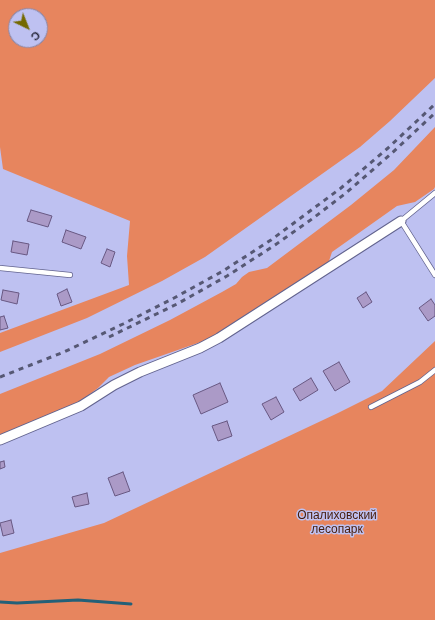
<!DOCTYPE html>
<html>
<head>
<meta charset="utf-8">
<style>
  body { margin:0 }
  #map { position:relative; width:435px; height:620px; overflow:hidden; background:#bec1f1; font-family:Barlow,sans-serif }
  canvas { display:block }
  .north { position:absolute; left:8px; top:8px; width:40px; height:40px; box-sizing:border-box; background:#bec1f1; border:1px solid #8284a8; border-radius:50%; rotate:137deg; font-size:11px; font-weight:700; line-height:16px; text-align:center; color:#27283b }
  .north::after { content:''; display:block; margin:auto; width:14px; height:18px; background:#746900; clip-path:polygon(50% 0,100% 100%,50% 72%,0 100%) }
</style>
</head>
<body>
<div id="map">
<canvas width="435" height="620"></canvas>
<div class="north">С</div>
</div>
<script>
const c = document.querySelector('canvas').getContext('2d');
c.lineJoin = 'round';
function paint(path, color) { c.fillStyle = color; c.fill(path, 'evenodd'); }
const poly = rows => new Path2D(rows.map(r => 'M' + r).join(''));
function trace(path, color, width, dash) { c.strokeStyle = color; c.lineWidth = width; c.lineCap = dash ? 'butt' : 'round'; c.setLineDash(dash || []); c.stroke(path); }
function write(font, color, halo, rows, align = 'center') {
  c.font = font + ' Barlow,sans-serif'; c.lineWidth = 3; c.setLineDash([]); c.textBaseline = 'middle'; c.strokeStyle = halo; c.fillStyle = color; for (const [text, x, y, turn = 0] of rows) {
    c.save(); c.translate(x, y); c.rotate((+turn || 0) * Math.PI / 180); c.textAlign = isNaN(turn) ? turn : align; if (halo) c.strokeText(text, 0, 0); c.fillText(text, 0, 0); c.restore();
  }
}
paint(poly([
  [0,0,435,0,435,78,390,121,360,147,205,257,162,281,87,318,0,352,0,333,129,285,127,256,130,221,3,169,0,147],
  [16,16,40,16,40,40,16,40],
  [435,127,435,187,434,189,415,202,397,206,332,252,328,264,215,337,135,365,109,377,98,388,82,400,57,413,0,436,0,394,100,354,170,320,222,292,236,284,242,277,249,272,267,268,351,205,394,170],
  [435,341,435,620,0,620,0,553,104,523,338,413,382,391]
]), '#e7855e');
trace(poly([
  [0,602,17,603,78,600,131,604]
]), '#236078', 3);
const building = poly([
  [31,210,52,216,48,227,27,221,31,210],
  [66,230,86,237,81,249,62,242,66,230],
  [13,241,29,244,27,255,11,252,13,241],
  [107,249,115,252,110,267,101,263,107,249],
  [67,289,72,302,61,306,57,294,67,289],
  [3,290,19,293,17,304,1,300,3,290],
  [366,292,372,302,363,308,357,298,366,292],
  [431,299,435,305,435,316,428,321,419,308,431,299],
  [4,316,8,328,0,330,0,317,4,316],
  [339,362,350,382,335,391,323,371,339,362],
  [311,378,318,390,300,401,293,389,311,378],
  [220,383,228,402,201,414,193,395,220,383],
  [276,397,284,412,271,420,262,404,276,397],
  [227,421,232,436,218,441,212,426,227,421],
  [4,461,5,467,0,469,0,462,4,461],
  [123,472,130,491,115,496,108,478,123,472],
  [87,493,89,504,75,507,72,497,87,493],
  [11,520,14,533,3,536,0,523,11,520]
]);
paint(building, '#ab9ac7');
trace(building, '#685882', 1);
const lane = poly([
  [435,193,401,221,435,275],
  [0,268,70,275],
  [371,407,420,382,435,370]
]);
const street = poly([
  [0,440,81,406,114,385,140,372,200,348,219,338,401,221]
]);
trace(lane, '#62638e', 6);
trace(street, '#62638e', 11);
trace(lane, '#fff', 4.5);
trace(street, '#fff', 9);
trace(poly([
  [109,337,177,304,227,276,275,245,312,219,346,193,392,153,435,113],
  [0,377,64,352,123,324,174,298,223,271,271,240,341,188,388,148,435,104]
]), '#565874', 3, [5, 5]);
write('12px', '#461c0a', '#bec1f1', [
  ["Опалиховский",337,515],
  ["лесопарк",337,529]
]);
</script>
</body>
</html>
